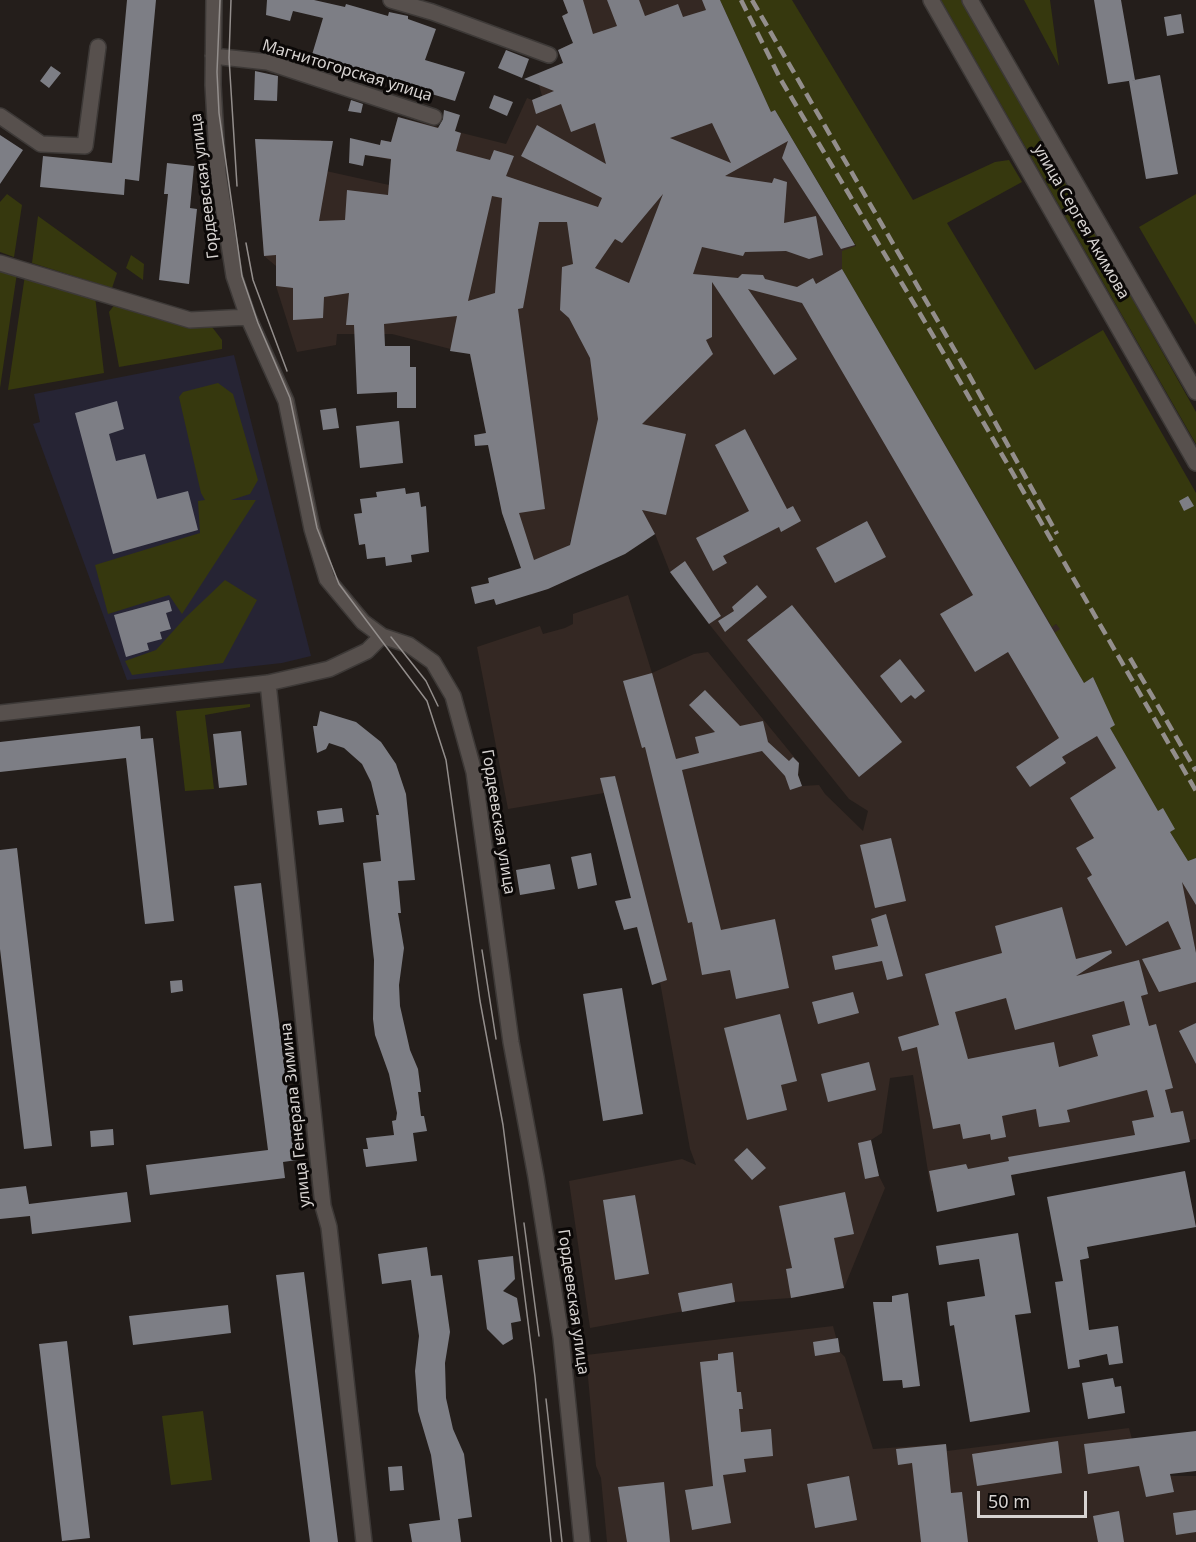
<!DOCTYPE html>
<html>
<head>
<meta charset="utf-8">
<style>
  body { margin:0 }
  #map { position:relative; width:1196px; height:1542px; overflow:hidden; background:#241e1b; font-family:"Noto Sans",sans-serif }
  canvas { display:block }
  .scale { position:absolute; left:977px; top:1491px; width:110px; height:27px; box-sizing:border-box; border:3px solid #d7d3d1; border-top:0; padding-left:8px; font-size:18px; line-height:21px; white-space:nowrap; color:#d7d3d1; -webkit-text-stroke:4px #0b0807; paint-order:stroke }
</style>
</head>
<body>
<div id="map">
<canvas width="1196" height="1542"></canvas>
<div class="scale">50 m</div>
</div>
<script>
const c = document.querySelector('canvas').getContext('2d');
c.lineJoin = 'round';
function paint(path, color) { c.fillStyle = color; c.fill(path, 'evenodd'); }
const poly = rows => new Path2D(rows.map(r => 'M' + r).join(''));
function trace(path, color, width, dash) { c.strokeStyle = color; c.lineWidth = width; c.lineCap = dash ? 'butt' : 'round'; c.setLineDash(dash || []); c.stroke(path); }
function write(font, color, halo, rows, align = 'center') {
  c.font = font + ' "Noto Sans",sans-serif'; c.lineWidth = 6; c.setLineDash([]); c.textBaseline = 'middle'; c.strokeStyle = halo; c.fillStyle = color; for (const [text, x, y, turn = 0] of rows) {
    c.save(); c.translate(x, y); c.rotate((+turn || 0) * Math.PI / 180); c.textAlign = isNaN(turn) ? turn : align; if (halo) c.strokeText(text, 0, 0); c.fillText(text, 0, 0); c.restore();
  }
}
paint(poly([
  [563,0,720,0,772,111,775,110,856,247,1034,595,1052,626,1056,624,1061,629,1054,634,1084,682,1093,677,1159,810,1163,808,1175,829,1171,832,1188,861,1196,858,1196,1139,931,1191,913,1075,890,1078,882,1133,871,1140,879,1176,885,1188,844,1288,791,1298,735,1302,590,1328,569,1181,682,1159,696,1165,690,1149,660,982,652,985,637,927,624,930,615,901,631,898,604,793,508,809,477,647,540,626,543,634,565,628,573,624,573,614,628,595,652,673,694,654,708,652,799,763,798,775,802,786,819,785,825,794,863,831,868,811,849,799,709,624,670,572,655,534,625,554,619,536,591,533,570,540,570,545,554,552,564,582,531,595,502,513,470,354,392,334,337,334,336,345,297,352,276,286,276,266,264,256,255,139,321,140,317,169,389,185,391,160,377,157,381,140,391,142,398,117,506,144,527,98,532,100,542,96,539,85,544,83,542,72,563,63,558,50,573,43,562,16,568,13],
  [833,1326,840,1352,845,1357,873,1449,946,1444,947,1451,1129,1428,1142,1476,1196,1476,1196,1542,607,1542,601,1478,596,1466,586,1355]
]), '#342823');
paint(poly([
  [234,355,311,656,282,663,127,680,33,424,40,422,34,394]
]), '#262434');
paint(poly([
  [720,0,792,0,913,200,995,162,1009,160,1022,182,947,223,1035,370,1103,330,1196,493,1196,858,1188,861,1170,832,1174,829,1163,809,1158,811,1110,728,1114,724,1093,677,1084,683,1054,633,1060,629,1056,624,1052,627,842,269,842,251,856,246,775,110,771,112],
  [941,0,961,0,1012,85,1196,412,1196,444],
  [1024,0,1050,0,1059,66],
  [7,194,22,205,14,257,0,252,0,202],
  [1196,194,1196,325,1139,227],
  [38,216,117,273,112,288,32,263],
  [131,255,144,264,143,280,126,268],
  [0,268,17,273,0,388],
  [25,275,95,296,104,373,8,390],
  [115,304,212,327,222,340,222,349,119,367,109,312],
  [218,383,233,394,258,480,250,494,231,500,256,500,182,614,169,595,108,614,95,565,200,533,198,501,205,500,201,493,179,397,183,392],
  [225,580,257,600,223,663,132,675,125,661,156,650,185,618],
  [250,704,250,707,205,715,214,789,185,791,176,711],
  [203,1411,212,1480,171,1485,162,1416]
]), '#36380e');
paint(poly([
  [127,0,156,0,139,181,125,179,124,195,40,187,43,156,112,163],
  [267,0,314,0,345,7,346,4,388,16,389,12,408,16,408,19,436,29,425,60,465,72,455,101,311,58,323,18,293,11,290,21,266,15],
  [563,0,583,0,593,34,617,26,607,0,639,0,645,16,678,4,683,17,706,10,702,0,720,0,771,112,775,110,855,245,841,249,782,158,788,141,725,176,772,183,774,178,787,182,784,223,816,216,823,255,809,259,786,251,745,252,743,256,702,247,693,274,738,278,742,274,763,275,765,279,797,287,813,278,816,284,842,269,1084,683,1093,677,1115,725,1110,728,1158,811,1163,808,1175,829,1170,832,1188,861,1196,858,1196,905,1182,882,1196,953,1196,982,1159,992,1142,959,1181,949,1168,921,1126,946,1087,878,1092,875,1076,848,1094,838,1070,798,1116,768,1097,736,1062,757,1066,763,1030,787,1016,767,1059,738,1008,652,975,672,940,614,973,595,802,303,748,289,797,359,774,375,712,282,712,337,706,340,713,354,642,424,686,434,666,515,642,510,655,534,625,554,548,589,496,605,494,599,475,604,471,587,489,583,488,578,521,568,502,513,488,445,475,446,474,435,486,433,470,354,450,351,457,316,384,324,385,346,410,346,410,367,416,367,416,408,397,408,397,392,357,394,354,325,346,325,349,293,324,297,323,318,293,320,293,288,276,286,276,255,264,256,255,139,333,141,319,221,345,220,347,190,388,195,391,159,365,155,363,166,349,163,350,138,380,145,381,140,391,142,398,117,438,128,443,119,444,110,460,115,455,131,461,133,456,151,490,160,494,150,514,156,506,176,598,207,602,198,521,156,537,125,606,164,595,123,571,132,561,104,536,114,532,100,554,91,524,79,563,63,558,50,573,43,562,16,568,13],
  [712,123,731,163,670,138],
  [663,194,629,283,595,268,615,239,622,243],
  [492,196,502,198,495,293,468,301],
  [539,222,567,222,573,264,562,267,560,310,569,318,590,358,598,419,570,545,534,560,519,513,545,509,518,309,523,308],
  [1094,0,1121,0,1135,80,1108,84],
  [1181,14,1184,33,1167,36,1164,17],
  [506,50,529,59,522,78,498,68],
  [51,66,61,73,49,88,40,81],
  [255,71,278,76,277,101,254,100],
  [1160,75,1178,174,1146,179,1129,81],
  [494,95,513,102,507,116,489,108],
  [351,100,363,104,361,113,348,111],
  [0,135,23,150,0,184],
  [167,163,194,166,190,208,197,209,189,284,159,280,168,194,164,194],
  [117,401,124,429,109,434,116,461,145,454,157,499,188,491,198,530,113,554,75,413],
  [336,408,339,428,323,430,320,410],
  [399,421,403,463,360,468,356,426],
  [745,429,787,509,793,506,801,521,781,532,779,527,723,556,727,563,713,571,696,538,749,511,715,445],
  [405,488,406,494,419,492,421,507,426,506,429,552,411,555,412,562,386,566,385,557,367,559,365,544,359,545,354,514,362,513,360,499,377,497,376,492],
  [1188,496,1194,506,1184,511,1179,501],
  [867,521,886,557,835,583,816,548],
  [685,561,721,616,709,624,670,572],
  [757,585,767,597,725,632,718,621,734,611,732,607],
  [169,600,172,611,166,613,171,629,160,632,162,639,147,643,149,650,126,657,114,615],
  [792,605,902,742,859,777,747,640],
  [900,659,925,691,915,699,911,695,901,703,880,676],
  [652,673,676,759,699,753,695,737,715,732,689,705,705,690,740,726,763,721,768,742,789,761,793,757,799,763,798,775,802,786,790,790,785,776,762,751,682,770,721,930,775,919,789,988,736,999,730,970,702,975,692,922,688,923,645,747,642,748,623,681],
  [320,711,356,722,381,742,396,764,406,794,415,880,398,881,401,913,398,913,404,948,399,985,400,1006,410,1050,418,1069,421,1092,418,1092,421,1116,424,1116,427,1131,413,1133,417,1161,366,1167,363,1149,368,1149,366,1138,394,1135,392,1121,396,1120,397,1113,389,1074,375,1035,373,1019,374,960,363,863,381,861,376,815,379,815,371,782,362,764,344,748,329,743,326,749,317,753,313,726,317,726],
  [140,726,141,739,153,738,174,921,145,924,126,758,0,772,0,742],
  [241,731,247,785,219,788,213,734],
  [615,776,667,980,652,985,637,927,624,930,615,901,631,898,600,778],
  [342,808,344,822,319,825,317,811],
  [891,838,906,901,875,908,860,845],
  [17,848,52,1146,24,1149,0,949,0,850],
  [591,853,597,885,578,889,571,857],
  [550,864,555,889,520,895,516,870],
  [261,883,297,1160,283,1162,285,1178,150,1195,146,1165,268,1150,234,886],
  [1062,907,1076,959,1111,950,1112,953,1076,976,1139,960,1148,994,1141,996,1149,1026,1156,1024,1173,1088,1165,1090,1171,1113,1183,1111,1190,1142,1011,1175,1015,1195,937,1212,929,1171,966,1164,968,1169,1009,1161,1008,1157,1135,1135,1132,1121,1154,1117,1147,1090,1067,1110,1070,1122,1039,1127,1036,1109,1002,1116,1006,1137,991,1140,990,1134,963,1139,960,1124,933,1129,917,1047,902,1051,898,1037,939,1025,925,974,1002,953,995,926],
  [1006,998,1015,1030,1124,1001,1130,1025,1092,1035,1098,1056,1059,1067,1054,1042,968,1059,955,1012],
  [886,914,903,976,887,980,882,961,835,970,832,956,878,946,871,919],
  [182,980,183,991,171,993,170,981],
  [622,988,643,1114,603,1121,583,994],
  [853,992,859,1013,818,1024,812,1002],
  [780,1014,797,1081,781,1085,787,1110,747,1120,724,1028],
  [1196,1023,1196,1064,1179,1031],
  [869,1062,876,1090,828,1102,821,1074],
  [113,1129,114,1145,91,1147,90,1131],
  [871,1140,879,1176,865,1179,858,1143],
  [747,1148,766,1168,752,1180,734,1160],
  [1185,1171,1196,1227,1087,1247,1089,1258,1080,1260,1089,1330,1118,1326,1123,1363,1109,1365,1107,1354,1079,1360,1080,1367,1068,1369,1055,1282,1063,1281,1047,1197],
  [26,1186,29,1204,127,1192,131,1222,32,1234,30,1216,0,1219,0,1189],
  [845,1192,854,1234,834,1238,844,1288,791,1298,786,1269,792,1268,779,1206],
  [635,1195,649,1274,615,1280,603,1200],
  [1018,1233,1031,1313,1015,1315,1030,1412,970,1422,954,1325,950,1326,947,1302,985,1296,979,1259,939,1265,936,1246],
  [427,1247,431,1276,442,1275,450,1332,445,1363,446,1398,453,1429,464,1454,472,1517,458,1519,461,1542,412,1542,409,1524,440,1520,431,1455,418,1411,415,1371,419,1336,411,1280,382,1284,378,1254],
  [513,1256,515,1279,503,1291,517,1298,521,1321,511,1323,513,1339,503,1345,487,1329,478,1260],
  [304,1272,338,1542,310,1542,276,1275],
  [732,1283,735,1302,682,1312,678,1293],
  [908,1293,920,1386,903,1388,902,1380,883,1381,873,1302,892,1302,892,1296],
  [228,1305,231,1333,133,1345,129,1316],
  [838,1338,840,1352,815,1356,813,1342],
  [67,1341,90,1538,62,1541,39,1344],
  [733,1352,737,1392,741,1392,743,1409,739,1409,741,1432,771,1429,773,1456,744,1459,746,1472,723,1475,731,1523,692,1530,685,1490,713,1486,700,1362,718,1360,718,1354],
  [1113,1378,1115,1387,1121,1386,1125,1413,1088,1419,1082,1383],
  [1196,1431,1196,1471,1170,1474,1174,1492,1146,1497,1139,1466,1088,1474,1084,1444],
  [1058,1441,1062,1473,977,1486,972,1454],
  [946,1444,951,1493,962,1492,968,1542,921,1542,912,1463,898,1465,896,1449],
  [402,1466,404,1490,390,1491,388,1467],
  [849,1476,857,1520,815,1528,807,1484],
  [664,1482,670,1542,627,1542,618,1487],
  [1196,1510,1196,1532,1176,1535,1173,1513],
  [1119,1511,1124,1542,1098,1542,1093,1516]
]), '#7d7e85');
const street = poly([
  [214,0,213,85,218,173,234,276,248,317,286,401,312,529,327,579,363,622,382,636,409,645,433,662,453,696,474,772,511,1042,536,1177,561,1337,582,1542],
  [391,0,432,12,549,55],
  [213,56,267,62,434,117],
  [0,116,41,144,85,146,98,47],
  [0,263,190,320,248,317],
  [268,683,323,1206,329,1227,364,1542],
  [0,713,268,683,329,669,367,651,382,636]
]);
const secondary = poly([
  [931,0,1196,463],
  [970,0,1196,392]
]);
trace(street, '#3d3937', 18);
trace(secondary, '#3d3937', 18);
trace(street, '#57504d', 15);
trace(secondary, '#57504d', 15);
trace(poly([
  [220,0,217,72,219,113,242,276,258,323,290,398,317,528,339,584,427,701,446,760,480,1001,503,1125,535,1377,551,1542],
  [231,0,229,58,237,186],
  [246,243,253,280,287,371],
  [391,637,426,681,438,706],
  [482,950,496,1039],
  [524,1223,539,1336],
  [546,1399,562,1542]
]), '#938e8c', 1.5);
trace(poly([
  [741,0,781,80,944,354,1196,791],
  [752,0,969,375,1057,534],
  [1130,658,1196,771]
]), '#938e8c', 4.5, [12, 6]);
write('16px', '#d7d3d1', '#0b0807', [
  ["Магнитогорская улица",347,71,17],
  ["Гордеевская улица",205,186,-97],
  ["улица Сергея Акимова",1081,222,60],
  ["Гордеевская улица",498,822,81],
  ["улица Генерала Зимина",296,1115,-96],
  ["Гордеевская улица",573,1302,82]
]);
</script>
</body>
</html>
